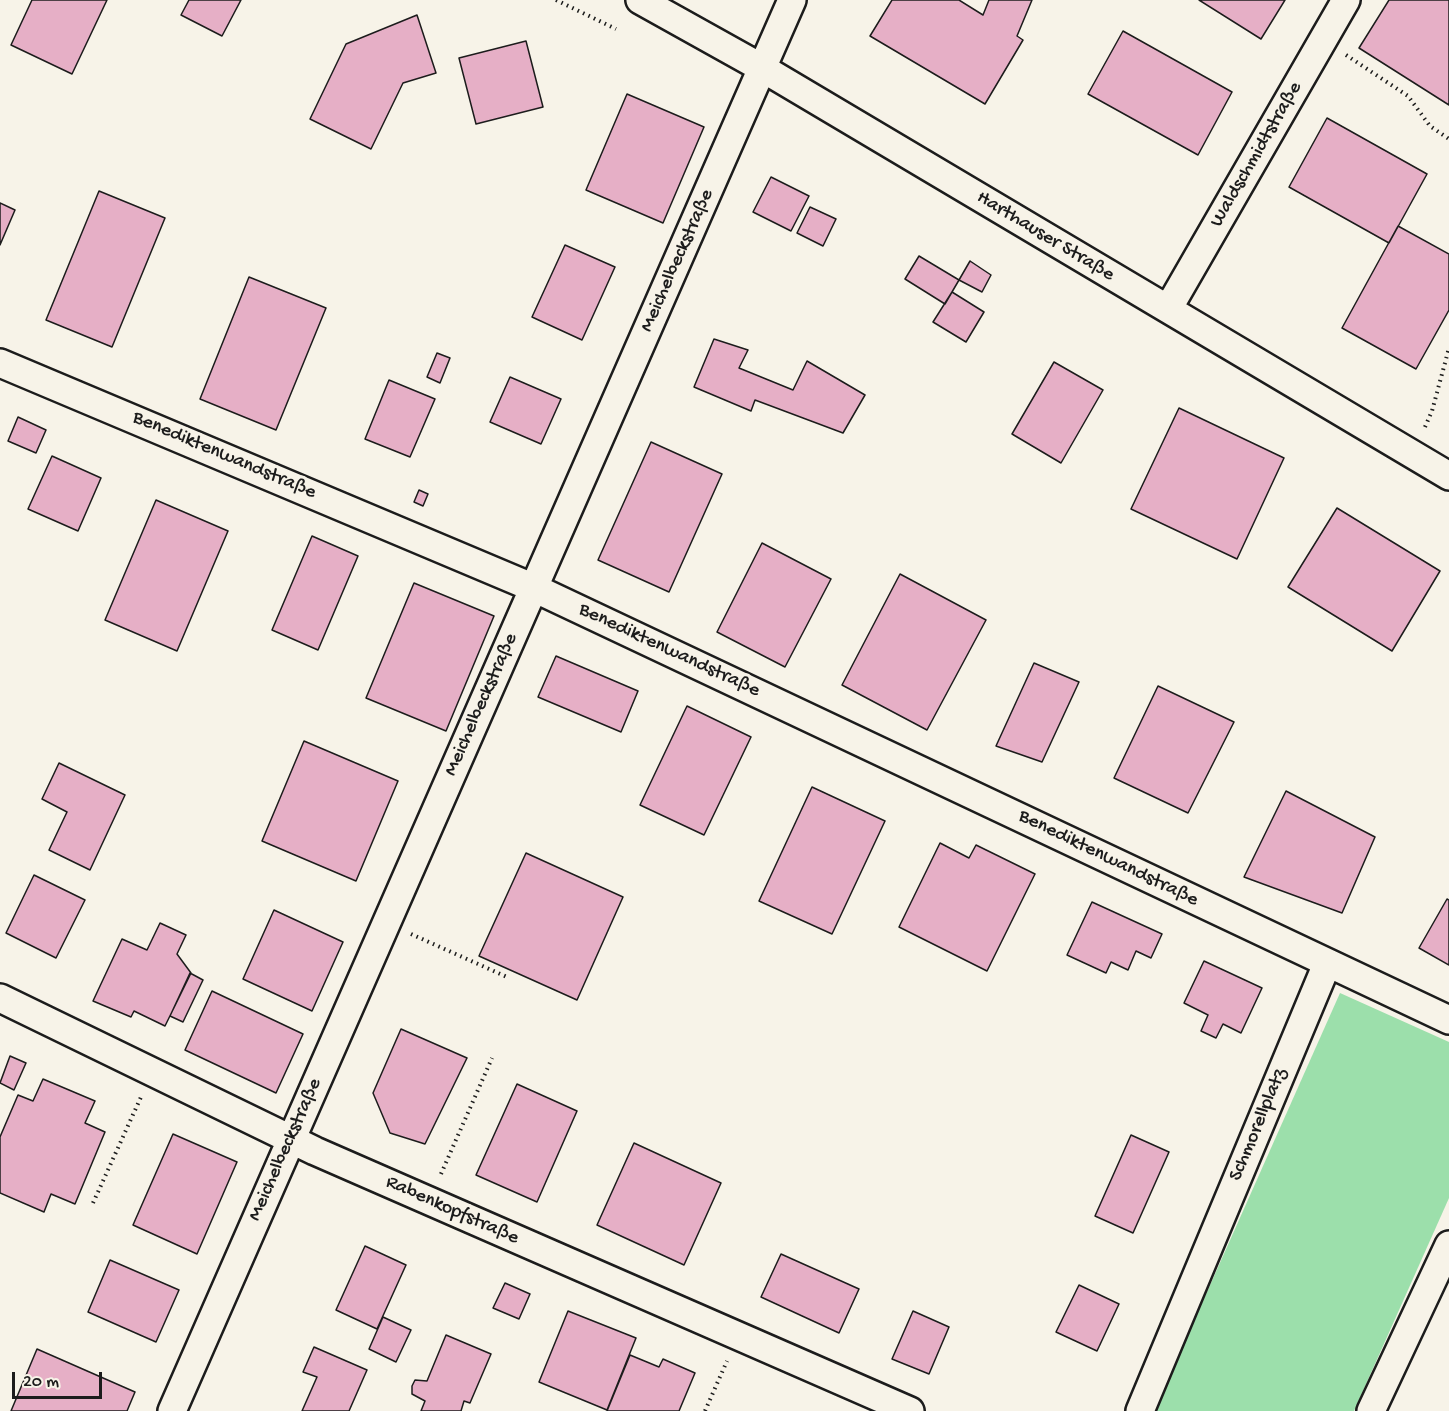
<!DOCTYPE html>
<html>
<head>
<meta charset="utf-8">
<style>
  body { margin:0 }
  #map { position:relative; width:1449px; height:1411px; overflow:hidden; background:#f7f3e8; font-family:"Gochi Hand",sans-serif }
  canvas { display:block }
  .scale { position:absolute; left:12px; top:1372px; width:90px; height:27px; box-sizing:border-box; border:3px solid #1c1c1c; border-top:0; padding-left:8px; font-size:18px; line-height:21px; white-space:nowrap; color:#1c1c1c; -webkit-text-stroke:4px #f7f3e8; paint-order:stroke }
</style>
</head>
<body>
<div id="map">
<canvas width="1449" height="1411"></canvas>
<div class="scale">20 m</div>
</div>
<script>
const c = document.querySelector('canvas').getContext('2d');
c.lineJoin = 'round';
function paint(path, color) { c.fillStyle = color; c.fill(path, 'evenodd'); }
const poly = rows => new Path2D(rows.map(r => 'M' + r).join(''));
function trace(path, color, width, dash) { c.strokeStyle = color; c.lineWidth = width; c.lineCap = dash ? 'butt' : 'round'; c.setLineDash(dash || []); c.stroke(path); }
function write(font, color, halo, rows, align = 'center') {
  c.font = font + ' "Gochi Hand",sans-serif'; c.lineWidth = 6; c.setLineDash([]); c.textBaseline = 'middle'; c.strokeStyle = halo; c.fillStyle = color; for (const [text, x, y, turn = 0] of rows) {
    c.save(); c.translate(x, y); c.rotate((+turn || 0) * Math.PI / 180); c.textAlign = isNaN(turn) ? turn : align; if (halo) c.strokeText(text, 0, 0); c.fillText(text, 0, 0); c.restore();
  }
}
paint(poly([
  [1340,993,1449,1042,1449,1198,1354,1411,1154,1411]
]), '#9cdfab');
const building = poly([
  [32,0,107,0,72,74,11,45,32,0],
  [189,0,241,0,222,36,181,15,189,0],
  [892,0,959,0,983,15,989,0,1032,0,1017,36,1023,40,985,104,870,36,892,0],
  [1199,0,1285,0,1261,39,1199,0],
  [1389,0,1449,0,1449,105,1359,48,1389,0],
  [417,15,436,73,403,83,371,149,310,119,346,44,417,15],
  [1123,31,1232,92,1198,155,1088,94,1123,31],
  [526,41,543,107,476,124,459,58,526,41],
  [627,94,704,127,663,223,586,190,627,94],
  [1327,118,1427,174,1389,243,1289,187,1327,118],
  [771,177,809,196,791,231,753,212,771,177],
  [99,191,165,218,112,347,46,320,99,191],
  [0,203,15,210,0,245,0,203],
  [810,207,836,219,823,246,797,233,810,207],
  [1398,226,1449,254,1449,310,1416,369,1342,328,1398,226],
  [565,245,615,267,582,340,532,317,565,245],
  [919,256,959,280,945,304,905,279,919,256],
  [970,261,991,275,982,292,959,280,970,261],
  [249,277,326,308,276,430,200,399,249,277],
  [952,292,984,312,966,342,933,322,952,292],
  [714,339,748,350,739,368,793,390,807,361,865,395,843,433,755,400,751,411,694,387,714,339],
  [437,353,450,358,440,383,427,377,437,353],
  [1054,362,1103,390,1061,463,1012,434,1054,362],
  [510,377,561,399,541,444,490,422,510,377],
  [389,380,435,399,410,457,365,439,389,380],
  [1179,408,1284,458,1237,559,1131,509,1179,408],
  [18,417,46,430,36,453,8,441,18,417],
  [651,442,722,474,669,592,598,560,651,442],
  [52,456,101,478,78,531,28,509,52,456],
  [419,490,428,494,423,506,414,502,419,490],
  [156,500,228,531,177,651,105,620,156,500],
  [1337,508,1440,571,1392,651,1288,587,1337,508],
  [312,536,358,556,318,650,272,630,312,536],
  [762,543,831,579,785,667,717,632,762,543],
  [900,574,986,620,927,730,842,685,900,574],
  [414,583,494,616,446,731,366,698,414,583],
  [556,656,638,691,621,732,538,697,556,656],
  [1034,663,1079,682,1042,762,996,746,1034,663],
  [1158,686,1234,722,1188,813,1114,778,1158,686],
  [687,706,751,737,704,835,640,805,687,706],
  [304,741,398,781,356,881,262,841,304,741],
  [59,763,125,795,90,870,49,850,67,812,42,799,59,763],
  [812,787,885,821,832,934,759,901,812,787],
  [1286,791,1375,837,1342,913,1244,877,1286,791],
  [940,843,969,858,976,845,1035,874,987,971,899,927,940,843],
  [526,853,623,897,577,1000,479,956,526,853],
  [34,875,85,900,56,958,6,933,34,875],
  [1447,899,1449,900,1449,965,1419,948,1447,899],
  [1092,902,1162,934,1151,958,1136,951,1128,970,1111,962,1106,973,1067,955,1092,902],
  [274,910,343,942,312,1011,243,979,274,910],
  [160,923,186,935,177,954,191,973,165,1026,134,1011,131,1017,93,1001,122,939,147,950,160,923],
  [1204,961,1262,988,1241,1033,1223,1024,1216,1038,1201,1031,1208,1015,1184,1003,1204,961],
  [190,973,203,980,183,1022,170,1016,190,973],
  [212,991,303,1034,276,1093,185,1050,212,991],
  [401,1029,467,1058,425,1144,390,1133,373,1093,401,1029],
  [10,1056,26,1063,14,1090,0,1083,10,1056],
  [43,1079,95,1101,85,1123,105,1132,75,1204,51,1194,44,1212,0,1193,0,1137,18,1095,33,1101,43,1079],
  [517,1084,577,1111,537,1202,476,1175,517,1084],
  [173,1134,237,1162,197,1254,133,1225,173,1134],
  [1131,1135,1169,1152,1133,1233,1095,1216,1131,1135],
  [634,1143,721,1183,684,1265,597,1225,634,1143],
  [365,1246,406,1265,377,1329,336,1310,365,1246],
  [781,1254,859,1289,839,1333,761,1297,781,1254],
  [110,1260,179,1290,156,1342,88,1312,110,1260],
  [505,1283,530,1294,519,1319,493,1308,505,1283],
  [1079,1285,1119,1304,1097,1351,1056,1332,1079,1285],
  [568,1311,636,1338,607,1410,539,1382,568,1311],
  [913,1311,949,1327,929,1374,892,1359,913,1311],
  [383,1317,411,1330,396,1362,369,1349,383,1317],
  [446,1335,491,1354,470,1403,464,1401,461,1411,421,1411,425,1401,412,1394,412,1386,415,1380,427,1381,446,1335],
  [314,1347,367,1370,349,1411,302,1411,317,1377,303,1372,314,1347],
  [37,1349,135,1392,127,1411,11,1411,37,1349],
  [630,1355,659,1367,663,1359,695,1373,679,1411,607,1411,630,1355]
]);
paint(building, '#e6afc6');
trace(building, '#1c1c1c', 1.5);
const minor = poly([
  [640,0,762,68,1449,476],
  [1168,309,1346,0],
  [0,363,534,588,1449,1020],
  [0,998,315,1151,910,1411],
  [172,1411,792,0],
  [1140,1411,1327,964],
  [1371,1411,1449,1245]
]);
trace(minor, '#1c1c1c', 32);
trace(poly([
  [556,0,616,29],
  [1346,55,1408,96,1430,126,1449,139],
  [1425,427,1432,411,1449,348],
  [411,934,507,977],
  [441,1174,492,1058],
  [93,1203,141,1097],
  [705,1411,727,1361]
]), '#1c1c1c', 4, [1.5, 4.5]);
trace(minor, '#f7f3e8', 27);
write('20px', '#1c1c1c', '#f7f3e8', [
  ["Waldschmidtstraße",1257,155,-60],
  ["Harthauser Straße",1045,237,31],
  ["Meichelbeckstraße",678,261,-66],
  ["Benediktenwandstraße",224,456,23],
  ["Benediktenwandstraße",669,651,25],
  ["Meichelbeckstraße",482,705,-66],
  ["Benediktenwandstraße",1108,859,26],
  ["Schmorellplatz",1259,1125,-67],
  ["Meichelbeckstraße",286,1150,-66],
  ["Rabenkopfstraße",452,1211,24]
]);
</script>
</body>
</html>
